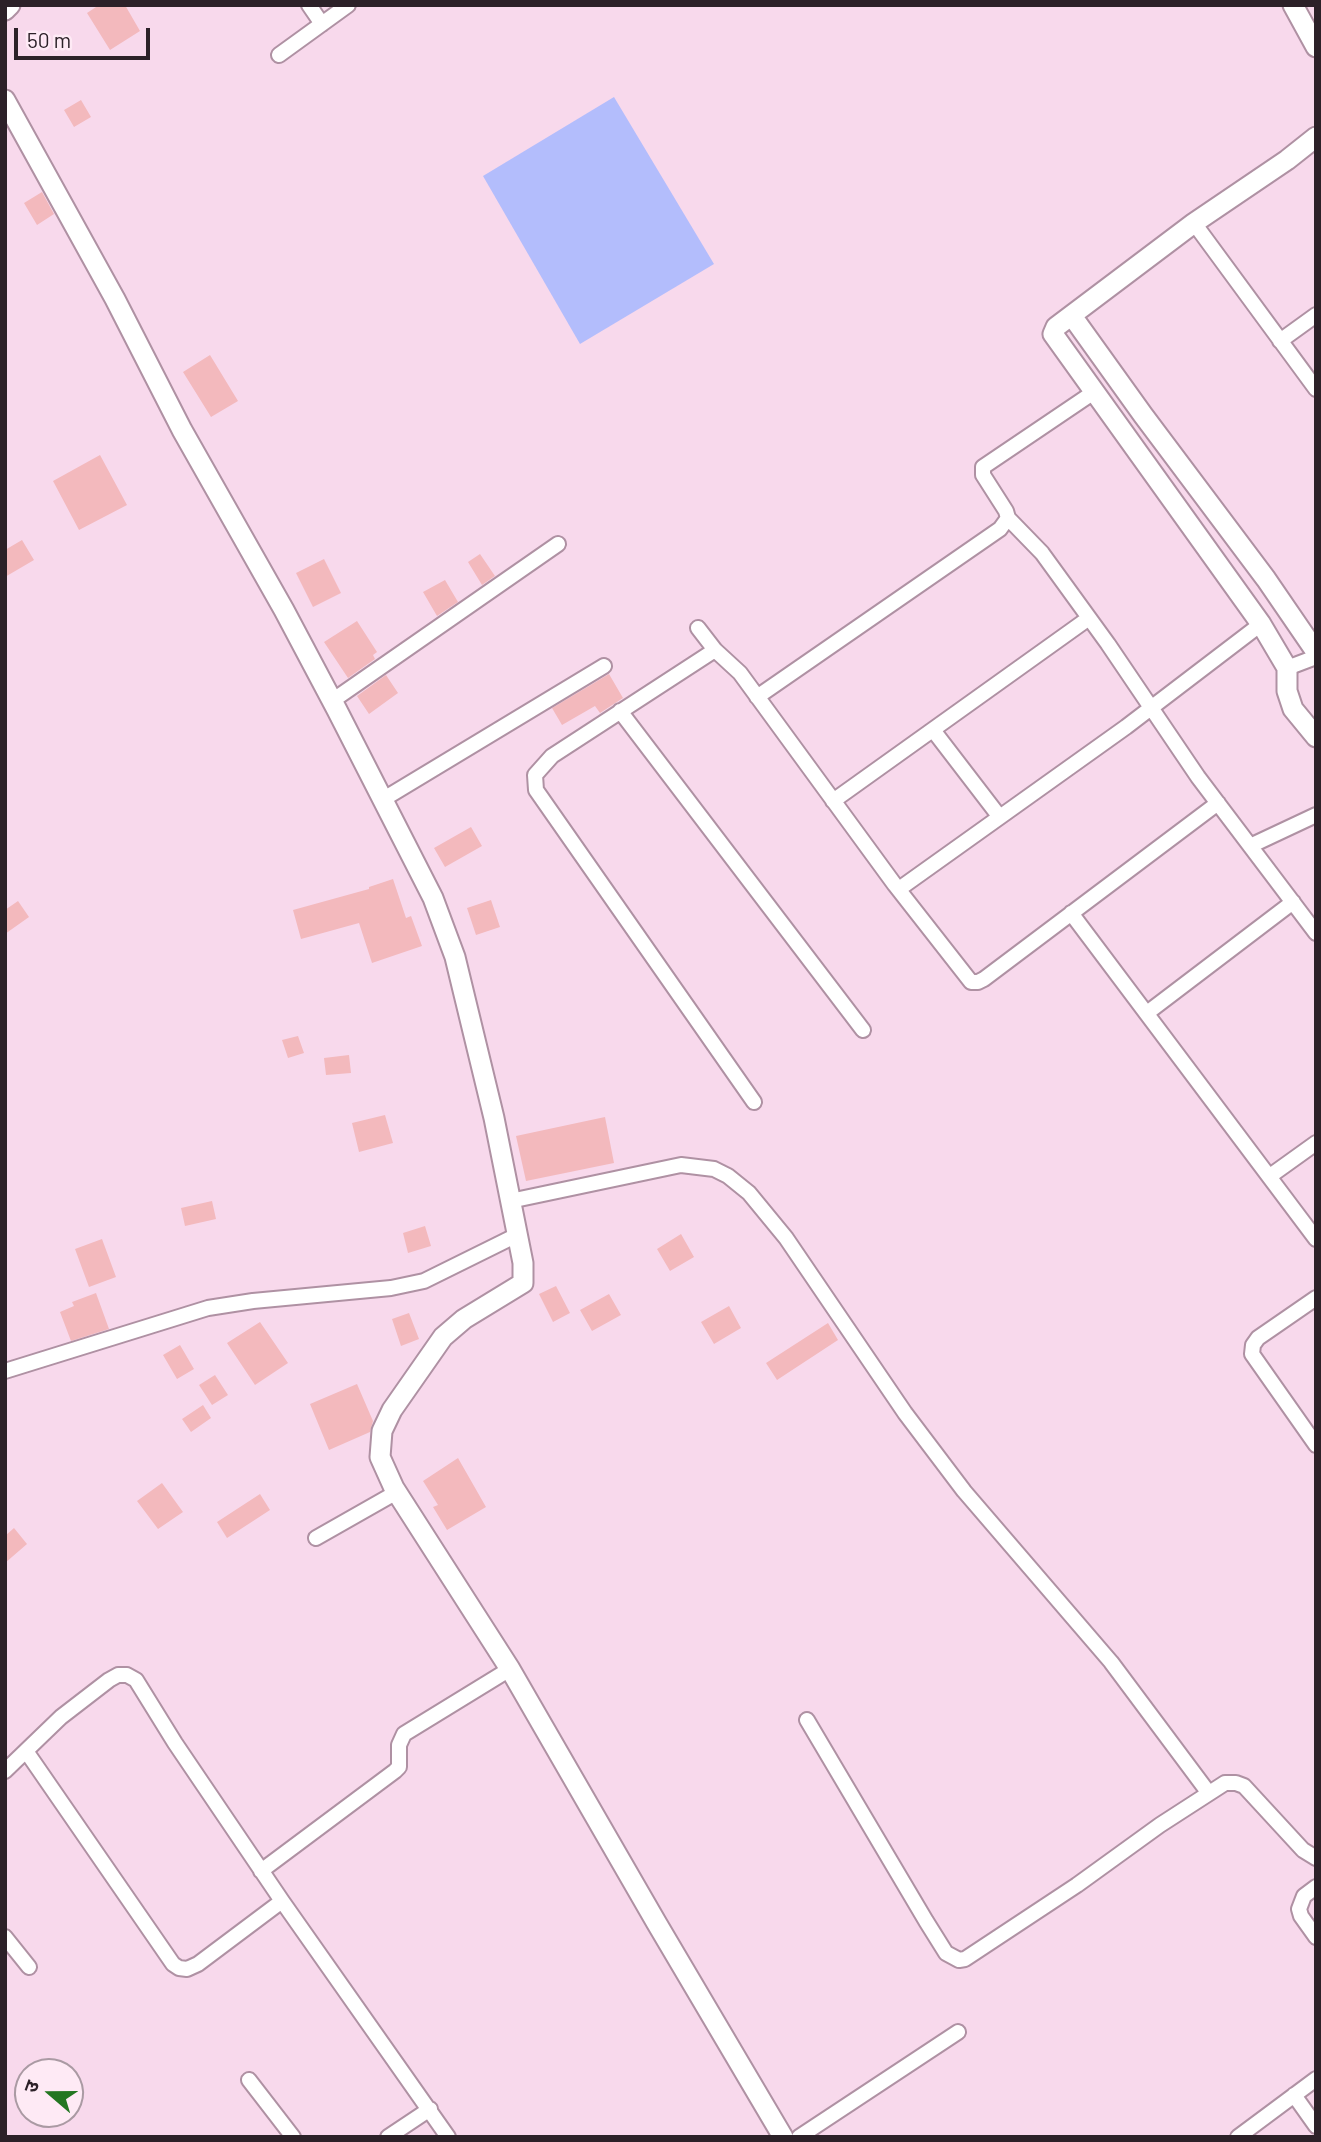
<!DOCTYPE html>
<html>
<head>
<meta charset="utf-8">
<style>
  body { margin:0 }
  #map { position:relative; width:1321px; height:2142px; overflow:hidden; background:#f8d9ec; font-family:Barlow,"Noto Sans Devanagari",sans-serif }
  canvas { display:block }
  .frame { position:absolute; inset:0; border:7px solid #2c2128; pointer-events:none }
  .north { position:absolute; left:14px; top:2058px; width:70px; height:70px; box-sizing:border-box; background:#feeaf5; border:2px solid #aa9aa3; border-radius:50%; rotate:290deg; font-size:19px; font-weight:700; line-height:28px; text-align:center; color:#2c2128 }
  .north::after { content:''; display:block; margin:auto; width:24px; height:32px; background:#237621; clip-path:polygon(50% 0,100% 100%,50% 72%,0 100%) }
  .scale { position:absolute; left:14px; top:28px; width:136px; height:32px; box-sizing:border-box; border:4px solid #2c2128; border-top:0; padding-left:9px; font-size:21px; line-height:24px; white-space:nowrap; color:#2c2128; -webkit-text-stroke:5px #feeaf5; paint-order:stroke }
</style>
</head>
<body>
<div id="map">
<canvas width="1321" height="2142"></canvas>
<div class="frame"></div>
<div class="north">उ</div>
<div class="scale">50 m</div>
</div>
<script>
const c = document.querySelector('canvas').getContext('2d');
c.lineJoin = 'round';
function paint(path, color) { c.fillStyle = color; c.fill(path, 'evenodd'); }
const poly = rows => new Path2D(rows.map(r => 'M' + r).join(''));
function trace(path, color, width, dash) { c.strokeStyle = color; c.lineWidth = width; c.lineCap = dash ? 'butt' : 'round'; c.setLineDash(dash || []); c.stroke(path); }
paint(poly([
  [614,97,714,264,580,344,483,176]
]), '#b3bdfc');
paint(poly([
  [99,5,125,5,140,31,110,50,87,13],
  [81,100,91,117,74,127,64,110],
  [42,192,54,214,37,225,24,203],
  [210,355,238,401,211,417,183,372],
  [100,455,127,505,79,530,53,481],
  [22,540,34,560,5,577,5,550],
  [480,554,495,576,482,585,468,562],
  [324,559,341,593,313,607,296,573],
  [445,580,458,602,437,616,423,592],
  [357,621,377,652,373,655,375,659,348,678,324,642],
  [609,674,623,698,600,713,595,706,562,725,552,708],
  [386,675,398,693,369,714,357,696],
  [471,827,482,846,445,867,434,848],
  [393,879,406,918,411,916,422,946,372,963,359,923,301,939,293,910,369,889,369,887],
  [491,900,500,927,476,935,467,908],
  [18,901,29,917,5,934,5,910],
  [298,1036,304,1053,288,1058,282,1040],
  [349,1055,351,1073,326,1075,324,1058],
  [385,1115,393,1143,359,1152,352,1123],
  [605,1117,614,1163,526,1181,516,1136],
  [212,1201,216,1219,185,1226,181,1208],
  [425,1226,431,1246,408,1253,403,1233],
  [681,1234,694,1257,670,1271,657,1249],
  [102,1239,116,1277,89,1287,75,1249],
  [556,1286,570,1313,553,1322,539,1294],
  [96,1293,109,1329,71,1341,60,1312,74,1306,72,1302],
  [609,1294,621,1315,592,1331,580,1310],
  [729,1306,741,1328,714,1344,701,1322],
  [409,1313,419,1339,401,1346,392,1319],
  [260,1322,288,1363,255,1385,227,1343],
  [828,1323,838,1340,777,1380,766,1363],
  [180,1345,194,1369,177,1379,163,1355],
  [215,1375,228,1395,212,1405,199,1385],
  [357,1384,373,1421,370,1432,329,1450,310,1404],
  [203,1405,211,1418,191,1432,182,1419],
  [458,1458,486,1507,447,1530,433,1507,438,1505,423,1481],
  [162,1483,183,1512,158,1529,137,1501],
  [260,1494,270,1510,227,1538,217,1522],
  [14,1528,27,1544,5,1563,5,1536]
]), '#f3b9bd');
const minor = poly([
  [309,5,322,24],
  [279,55,348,5],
  [1194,223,1316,389],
  [1280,341,1316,315],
  [1008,518,1042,553,1108,644,1198,777,1316,933],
  [698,628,715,650,740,673,895,885,971,982,978,982,984,979,1218,803],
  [715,650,552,756,535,775,536,790,754,1102],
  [1287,668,1316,657],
  [757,697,1000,529,1008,518,1006,511,983,475,983,467,1094,392],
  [332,701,558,544],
  [620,711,863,1030],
  [933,730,999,816],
  [382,800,604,666],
  [833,801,1089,618],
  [1250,846,1316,815],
  [899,889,1126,727,1261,624],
  [1071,913,1316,1239],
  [1147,1013,1293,902],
  [1270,1176,1316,1143],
  [510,1201,681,1165,714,1169,728,1176,749,1193,786,1238,905,1413,964,1491,1111,1662,1208,1792],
  [1316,1298,1258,1338,1253,1345,1252,1354,1316,1445],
  [5,1371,208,1308,253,1301,391,1288,424,1281,517,1235],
  [316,1538,397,1492],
  [807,1720,926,1921,946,1953,959,1960,965,1959,1077,1885,1160,1825,1225,1783,1236,1783,1244,1786,1303,1850,1316,1858],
  [26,1751,173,1964,179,1968,187,1969,198,1964,282,1901],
  [5,1771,61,1717,109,1680,118,1675,127,1675,136,1680,175,1743,282,1901,448,2137],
  [261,1871,395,1771,399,1767,399,1745,404,1734,510,1669],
  [1316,1887,1304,1896,1299,1909,1301,1916,1316,1937],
  [5,1937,29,1967],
  [249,2080,293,2137],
  [1294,2095,1316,2126],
  [388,2137,430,2109],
  [799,2137,958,2032],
  [1238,2137,1316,2079]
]);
const tertiary = poly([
  [1293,5,1316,47],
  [5,10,10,5],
  [5,100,115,299,182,430,284,610,337,710,433,898,455,957,494,1118,523,1263,523,1283,464,1319,443,1337,392,1410,382,1431,380,1457,394,1488,510,1669,656,1922,783,2137],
  [1316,137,1287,160,1194,223,1056,327,1053,334,1261,624,1287,668,1287,691,1293,709,1316,737],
  [1072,316,1143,415,1266,579,1316,652]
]);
trace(minor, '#af91a3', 18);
trace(tertiary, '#af91a3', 23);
trace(minor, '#fff', 14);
trace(tertiary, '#fff', 19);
</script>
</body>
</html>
